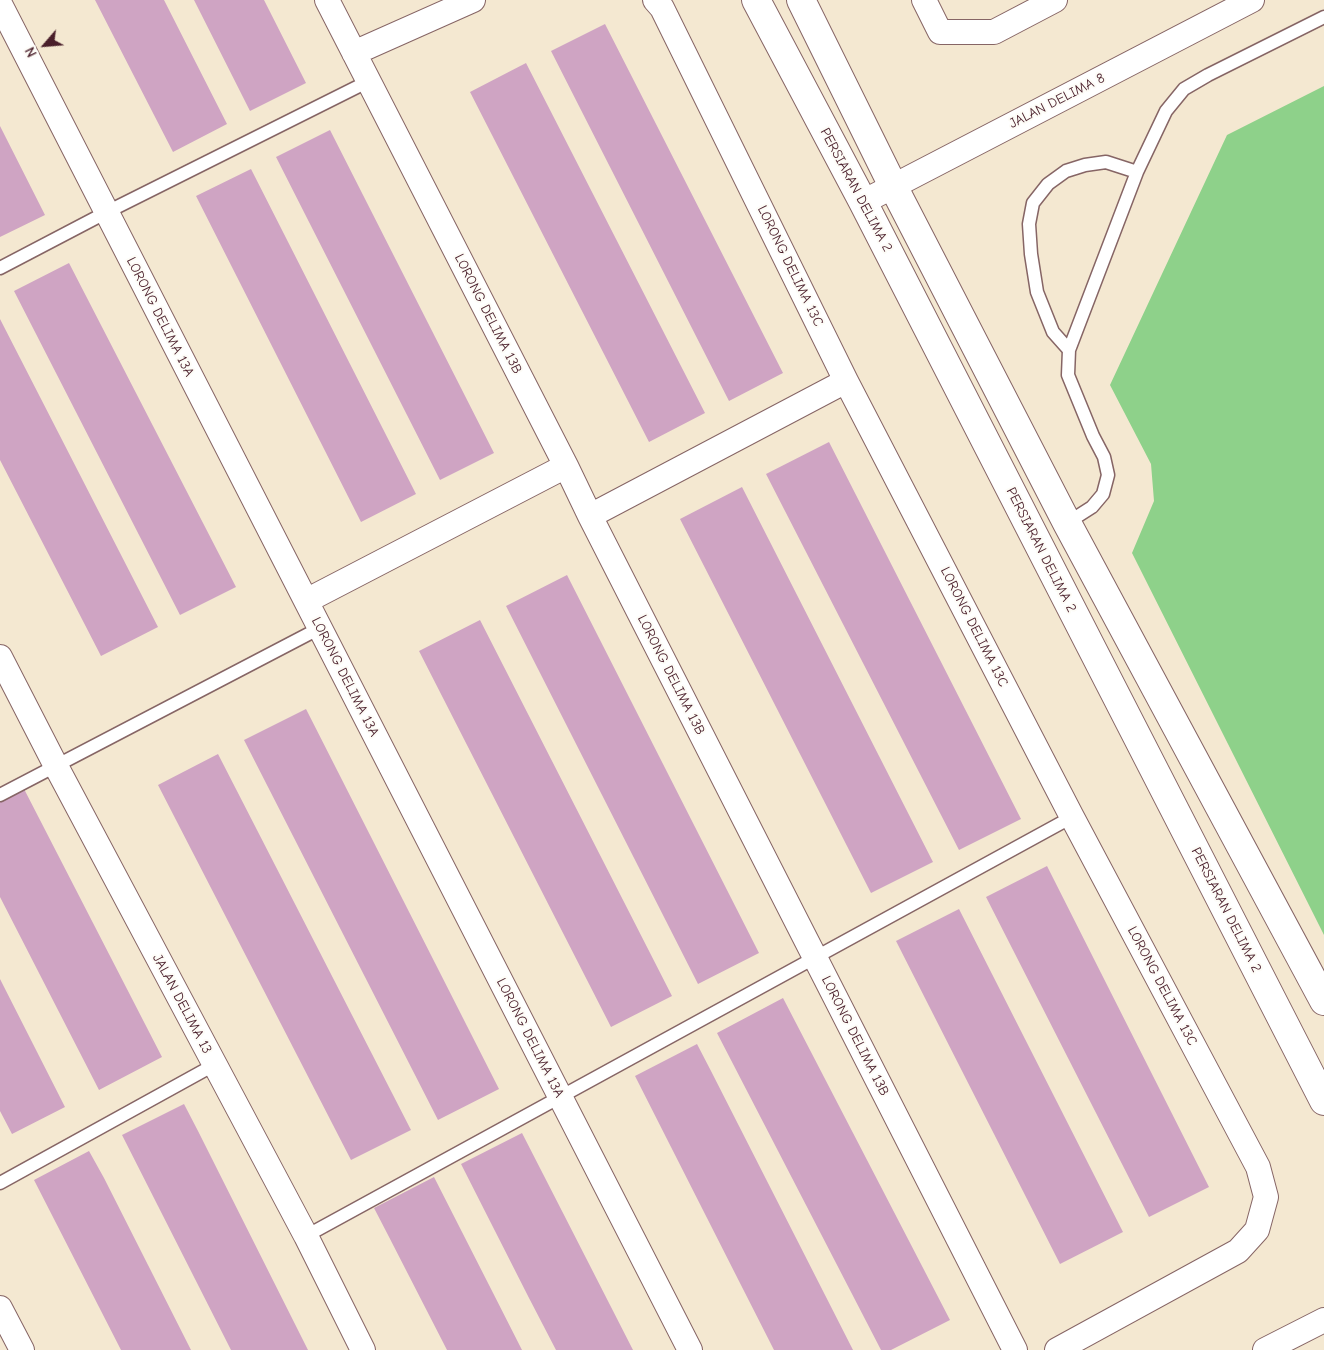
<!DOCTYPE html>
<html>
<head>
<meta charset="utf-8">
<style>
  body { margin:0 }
  #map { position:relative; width:1324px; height:1350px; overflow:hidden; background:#f4e8d1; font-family:"Comic Neue",sans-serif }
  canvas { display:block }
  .north { position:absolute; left:20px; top:20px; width:50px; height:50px; -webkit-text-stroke:4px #fdfcf7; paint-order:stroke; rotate:243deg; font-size:14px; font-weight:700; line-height:20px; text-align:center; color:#4a1f2b }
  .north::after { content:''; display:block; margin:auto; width:18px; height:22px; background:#4a1f2b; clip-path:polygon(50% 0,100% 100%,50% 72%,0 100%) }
</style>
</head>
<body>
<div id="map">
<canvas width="1324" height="1350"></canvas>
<div class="north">N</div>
</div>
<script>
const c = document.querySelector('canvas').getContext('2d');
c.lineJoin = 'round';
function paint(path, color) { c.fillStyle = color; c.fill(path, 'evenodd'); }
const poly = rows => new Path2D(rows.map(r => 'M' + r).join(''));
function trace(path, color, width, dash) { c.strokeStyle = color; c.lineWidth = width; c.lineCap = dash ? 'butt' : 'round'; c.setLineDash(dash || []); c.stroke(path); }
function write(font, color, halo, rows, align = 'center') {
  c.font = font + ' "Comic Neue",sans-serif'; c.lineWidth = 4; c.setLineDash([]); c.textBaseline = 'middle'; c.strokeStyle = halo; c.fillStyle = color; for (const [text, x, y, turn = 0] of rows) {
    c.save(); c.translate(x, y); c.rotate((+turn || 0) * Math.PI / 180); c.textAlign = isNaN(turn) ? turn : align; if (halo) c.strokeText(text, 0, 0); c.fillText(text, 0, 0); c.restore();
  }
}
paint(poly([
  [1324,86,1324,935,1132,553,1154,501,1151,464,1110,385,1227,135]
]), '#8ed18a');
paint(poly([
  [95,0,164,0,227,124,173,152],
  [194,0,264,0,306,83,250,111],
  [605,24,783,373,729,401,551,51],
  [526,63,705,413,649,442,470,92],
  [0,126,45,215,0,237],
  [330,130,494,453,440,480,276,157],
  [251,169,416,494,361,522,196,196],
  [69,263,236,587,180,615,14,291],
  [0,319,158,627,101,656,0,460],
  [829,442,1021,819,959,850,766,474],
  [742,487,933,862,871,893,680,519],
  [567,575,759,953,698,984,506,606],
  [480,620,672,996,611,1027,419,651],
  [306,709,499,1089,438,1120,244,740],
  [218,754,411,1130,351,1160,158,785],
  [23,787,162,1057,99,1090,0,897,0,798],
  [1047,866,1209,1187,1149,1217,986,897],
  [959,909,1123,1232,1060,1264,896,941],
  [0,979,65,1107,12,1134,0,1111],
  [783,998,950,1320,891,1350,881,1350,717,1033],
  [697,1044,711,1071,853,1350,774,1350,743,1289,635,1076],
  [184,1104,198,1131,308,1350,231,1350,122,1135],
  [522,1133,563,1213,633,1350,556,1350,529,1298,461,1164],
  [89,1151,104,1178,191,1350,121,1350,34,1180],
  [434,1177,489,1285,522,1350,447,1350,388,1235,374,1208]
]), '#cfa4c3');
const service = poly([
  [0,268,107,212,369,81],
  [1069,350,1053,332,1037,292,1031,254,1029,224,1033,203,1048,184,1066,171,1085,165,1106,162,1137,172],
  [1067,523,1092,507,1103,494,1108,475,1104,457,1093,436,1068,375,1069,350,1137,172,1166,111,1184,89,1208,75,1324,17],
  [0,795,320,628],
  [0,1183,214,1065],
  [306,1236,1072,817]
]);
const minor = poly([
  [327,0,566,466,590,516,1015,1350],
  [655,0,662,8,846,381,1072,817,1258,1167,1266,1197,1257,1230,1238,1251,1057,1350],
  [924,0,940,32,994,32,1055,0],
  [0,4,690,1350],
  [354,53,473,0],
  [863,202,1252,0],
  [590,516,846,381],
  [306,601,566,466],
  [0,657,56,766,306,1236,363,1350],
  [0,1308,22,1350],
  [1265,1350,1324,1320]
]);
const tertiary = poly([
  [756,0,863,202,1324,1101],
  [801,0,893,186,1067,523,1324,1001]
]);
trace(service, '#866565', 15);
trace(minor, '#866565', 26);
trace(tertiary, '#866565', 30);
trace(service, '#fff', 12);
trace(minor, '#fff', 24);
trace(tertiary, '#fff', 28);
write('14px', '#4a1f2b', '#fdfcf7', [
  ["JALAN DELIMA 8",1057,101,-27],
  ["PERSIARAN DELIMA 2",856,190,62],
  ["LORONG DELIMA 13C",790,266,64],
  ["LORONG DELIMA 13B",488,314,63],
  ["LORONG DELIMA 13A",160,317,63],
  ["PERSIARAN DELIMA 2",1041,550,63],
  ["LORONG DELIMA 13C",974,627,63],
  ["LORONG DELIMA 13B",671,675,63],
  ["LORONG DELIMA 13A",345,677,63],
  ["PERSIARAN DELIMA 2",1226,910,63],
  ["LORONG DELIMA 13C",1162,986,62],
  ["JALAN DELIMA 13",182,1004,62],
  ["LORONG DELIMA 13B",855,1036,63],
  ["LORONG DELIMA 13A",530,1038,63]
]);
</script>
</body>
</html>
